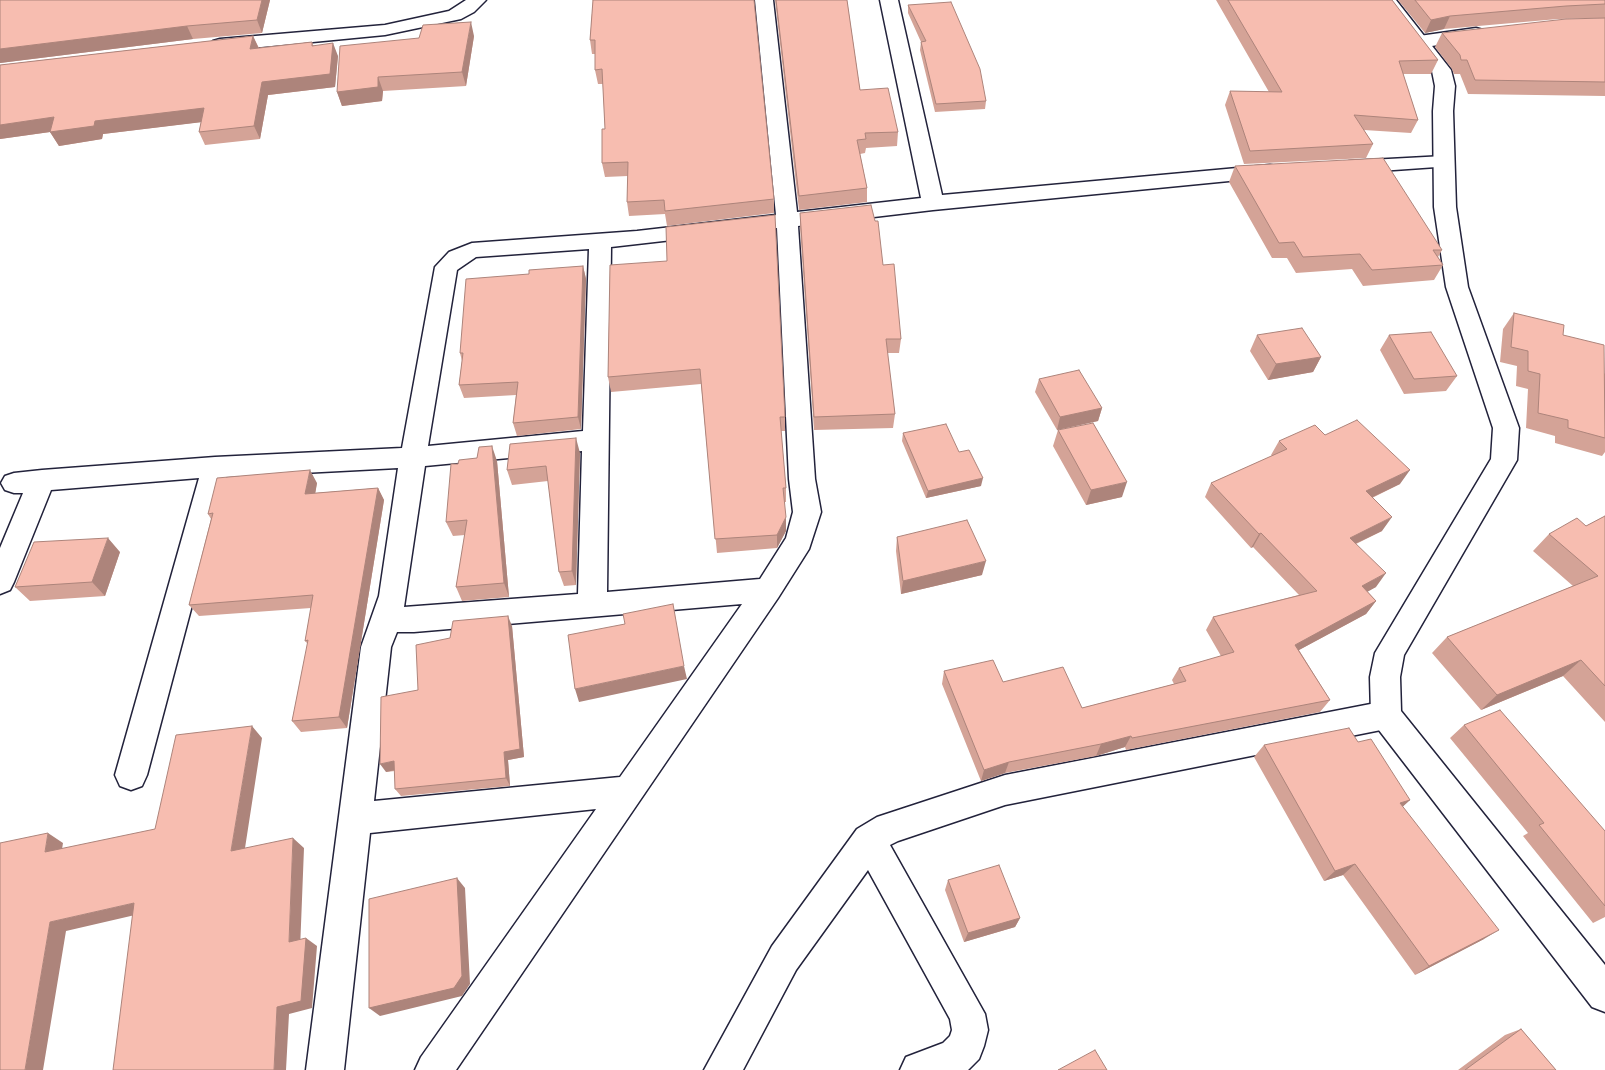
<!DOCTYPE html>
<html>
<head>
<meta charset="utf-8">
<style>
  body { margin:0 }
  canvas { display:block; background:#fff }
</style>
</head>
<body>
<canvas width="1605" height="1070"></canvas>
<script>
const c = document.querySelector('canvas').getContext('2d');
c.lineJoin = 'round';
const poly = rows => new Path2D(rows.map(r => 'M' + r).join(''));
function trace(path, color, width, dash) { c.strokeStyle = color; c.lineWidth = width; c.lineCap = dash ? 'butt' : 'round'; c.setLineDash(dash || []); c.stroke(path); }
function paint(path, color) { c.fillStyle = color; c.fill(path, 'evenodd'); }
const minor = poly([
  [466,0,486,0,474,12,461,19,385,35,220,51,213,49,211,45,213,41,220,39,385,25,449,11,466,0],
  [755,0,773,0,797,212,921,198,880,0,898,0,942,195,1270,165,1277,166,1280,171,1277,176,1270,177,933,210,798,226,815,479,821,512,809,549,778,598,456,1070,415,1070,421,1057,596,809,370,833,344,1070,306,1070,361,647,379,596,398,468,226,477,147,775,142,786,131,790,120,786,115,775,199,478,51,490,14,582,10,590,0,594,0,548,23,493,14,493,5,490,1,483,5,476,14,473,42,470,215,457,402,448,435,267,449,252,472,243,637,231,776,215,755,0],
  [777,228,789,479,793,512,786,538,760,579,607,592,611,247,777,228],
  [589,249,583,431,428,446,457,270,476,257,589,249],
  [582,451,578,594,404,607,425,466,582,451],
  [742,604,620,777,374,801,391,647,397,632,414,632,742,604],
  [1476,28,1483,30,1485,34,1483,38,1419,48,1412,46,1410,42,1412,38,1419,36,1476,28],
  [1444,156,1451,158,1454,162,1451,166,1351,173,1344,172,1341,167,1344,162,1351,161,1444,156],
  [1386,701,1397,705,1401,715,1397,725,1386,729,1005,805,898,841,890,845,985,1014,988,1030,984,1046,979,1059,968,1070,900,1070,906,1057,943,1043,950,1036,952,1030,950,1019,868,870,796,970,743,1070,704,1070,772,946,857,829,877,817,1005,775,1386,701]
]);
const tertiary = poly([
  [1378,0,1396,0,1451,70,1455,86,1453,111,1456,207,1468,287,1519,428,1517,460,1404,655,1400,677,1401,711,1605,965,1605,1012,1592,1007,1375,725,1371,715,1370,677,1375,653,1491,459,1493,428,1446,287,1434,207,1433,111,1435,86,1432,71,1378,0]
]);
trace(minor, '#22223b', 3);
trace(tertiary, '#22223b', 3);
paint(minor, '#fff');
paint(tertiary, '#fff');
paint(poly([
  [0,0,270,0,262,33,193,39,0,63],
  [593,0,774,199,774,213,667,226,665,214,629,216,627,202,628,176,605,177,602,163,605,129,603,84,598,84,595,70,595,54,592,54,590,40],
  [775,0,847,0,860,90,898,132,897,146,866,148,865,153,860,154,867,188,867,202,799,210],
  [1216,0,1392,0,1438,60,1431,74,1403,74,1418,120,1411,133,1364,130,1373,144,1366,158,1244,164,1225,105,1230,91,1269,92],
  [1398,0,1605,0,1605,96,1468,94,1460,74,1454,74,1452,69,1435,47,1442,33,1603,18,1558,19,1444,29,1425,33],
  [908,5,986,101,985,109,935,112,920,50,921,42,908,13],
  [253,36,259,48,312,42,313,45,338,56,335,87,268,95,260,139,205,145,199,132,201,122,103,134,102,139,59,146,50,132,0,139,0,65],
  [474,36,466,86,383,91,382,101,342,106,337,92],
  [1235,166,1442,250,1438,257,1443,265,1434,280,1363,286,1352,269,1296,273,1287,258,1272,258,1229,182],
  [800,213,883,265,901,339,899,353,887,353,895,414,893,428,814,430,800,228],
  [610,265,785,417,785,431,781,431,786,488,786,502,784,502,786,531,777,548,717,553,701,384,611,392,608,377],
  [583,266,586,279,581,429,517,436,513,423,516,395,464,398,459,385,462,361,460,353,529,274],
  [1514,313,1563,335,1605,374,1605,452,1602,456,1555,443,1555,436,1526,428,1528,389,1516,386,1517,366,1500,362,1503,329],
  [1257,335,1321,357,1313,372,1268,380,1250,351],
  [1389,335,1457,376,1446,391,1404,394,1380,350],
  [1039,379,1102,408,1098,421,1057,430,1035,392],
  [1058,430,1122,497,1086,505,1053,446],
  [903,433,959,452,981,486,926,498,902,441],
  [1325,435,1400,484,1372,498,1382,531,1356,544,1376,587,1367,591,1376,601,1366,614,1299,650,1330,700,1320,712,1126,750,1125,747,1096,756,1005,773,981,781,942,684,944,671,1003,682,1082,708,1174,684,1172,680,1179,668,1221,656,1206,630,1213,617,1299,595,1253,547,1251,548,1205,497,1211,483,1272,456,1271,455,1279,441],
  [580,453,576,585,564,586,559,572,548,481,512,485,507,470],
  [497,461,509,597,462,601,456,587,465,535,453,536,446,522],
  [317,483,315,493,378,488,384,500,347,728,301,732,292,721,308,644,305,641,311,608,199,616,189,605,211,519,208,514],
  [1605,516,1605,722,1563,676,1481,710,1432,653,1447,637,1573,586,1533,551,1549,534,1586,526],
  [897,537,982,575,901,594,896,551],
  [120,552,105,596,30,601,15,587],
  [512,626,524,757,508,760,510,786,401,796,395,789,395,771,386,772,418,690],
  [1464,725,1605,831,1605,917,1593,923,1523,836,1528,833,1450,738],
  [1358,742,1410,800,1402,807,1484,939,1415,975,1343,875,1324,881,1254,757,1264,745],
  [948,880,1020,918,1015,927,964,942,945,890],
  [1521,1029,1556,1070,1458,1070,1505,1035]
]), '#d4a397');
paint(poly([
  [262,0,270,0,262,33,257,20],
  [1450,16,1444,29,1425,33,1431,20],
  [471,22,474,36,466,86,462,72],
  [187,26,193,39,0,63,0,49],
  [253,36,259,49,250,49],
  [333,43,338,56,335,87,268,95,260,139,254,126,262,82],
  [378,77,383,91,382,101,342,106,337,92],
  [204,108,211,121,103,134,102,139,59,146,50,132,0,139,0,125,54,117],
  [583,266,586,279,581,429,578,417],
  [1321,357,1313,372,1268,380,1276,364],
  [1102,408,1098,421,1057,430,1060,417],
  [576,438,580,453,576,585,572,571],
  [492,446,497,461,509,597,504,583],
  [310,470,317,483,313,507,305,494],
  [1410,470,1400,484,1356,505,1366,491],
  [983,478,981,486,926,498,928,491],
  [1127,482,1122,497,1086,505,1091,490],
  [378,488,384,500,347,728,339,717],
  [786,517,786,531,777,548,777,535],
  [1392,517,1382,531,1340,551,1350,538],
  [1261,533,1253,547,1251,548,1259,534],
  [108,538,120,552,105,596,92,582],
  [986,561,982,575,901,594,903,581],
  [1386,573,1376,587,1353,600,1362,586],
  [1376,601,1366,614,1286,657,1295,645],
  [508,616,512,626,524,757,508,760,510,786,506,778,504,752],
  [1581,660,1563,676,1481,710,1497,695],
  [684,666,687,679,579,702,575,689],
  [252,726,262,738,243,861,231,851],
  [1131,736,1125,747,1096,756,1101,744],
  [394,761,400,769,386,772,380,764],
  [1009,762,1005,773,981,781,984,770],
  [1410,800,1398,811,1400,803],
  [48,833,63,843,60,862,45,852],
  [293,838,304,848,300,950,289,942],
  [1355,864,1343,875,1324,881,1335,871],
  [457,878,465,888,470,984,462,996,380,1016,369,1008],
  [134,903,148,912,66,931,43,1070,25,1070,50,922],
  [1020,918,1015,927,964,942,968,933],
  [1499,930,1484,939,1415,975,1429,966],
  [306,938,317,946,312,1008,289,1014,286,1070,274,1070,277,1007]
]), '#ad847b');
const building = poly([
  [0,0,262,0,257,20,187,26,0,49,0,0],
  [593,0,754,0,774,199,665,211,664,200,627,202,628,162,602,163,602,129,605,129,602,69,595,70,595,40,590,40,593,0],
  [776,0,847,0,860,90,888,88,898,132,865,133,866,139,857,140,867,188,799,196,776,0],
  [1228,0,1392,0,1438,60,1399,61,1418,120,1354,115,1373,144,1250,151,1230,91,1282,92,1228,0],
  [1415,0,1605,0,1605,4,1566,6,1450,16,1431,20,1415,0],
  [951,2,980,69,986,101,936,104,921,42,926,41,908,5,951,2],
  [1605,18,1605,82,1475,80,1467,60,1461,60,1460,55,1442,33,1566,19,1605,18],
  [471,22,462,72,378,77,378,87,337,92,340,46,419,38,423,25,471,22],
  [253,36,250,49,312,42,312,46,333,43,330,74,262,82,254,126,199,132,204,108,95,121,94,126,50,132,54,117,0,125,0,65,253,36],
  [1383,158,1442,250,1433,250,1443,265,1372,270,1360,254,1303,257,1294,242,1279,243,1235,166,1383,158],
  [871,205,875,221,878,221,883,265,894,264,901,339,886,339,895,414,814,417,800,213,871,205],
  [775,215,785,417,780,417,786,488,783,488,786,517,777,535,715,539,700,369,608,377,610,265,667,261,666,227,775,215],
  [583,266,578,417,513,423,518,382,459,385,463,353,460,353,466,279,529,274,529,270,583,266],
  [1514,313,1564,325,1563,335,1604,345,1605,438,1568,428,1568,420,1538,413,1540,374,1528,371,1528,351,1511,347,1514,313],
  [1302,328,1321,357,1276,364,1257,335,1302,328],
  [1431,332,1457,376,1414,379,1389,335,1431,332],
  [1079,370,1102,408,1060,417,1039,379,1079,370],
  [1357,420,1410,470,1366,491,1392,517,1350,538,1386,573,1362,586,1376,601,1295,645,1330,700,1132,738,1131,736,1101,744,1009,762,984,770,944,671,993,660,1003,682,1063,667,1082,708,1186,681,1179,668,1234,652,1213,617,1317,591,1261,533,1259,534,1211,483,1287,449,1279,441,1315,425,1325,435,1357,420],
  [1093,423,1127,482,1091,490,1058,430,1093,423],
  [946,424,959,452,969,450,983,478,928,491,903,433,946,424],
  [576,438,572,571,559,572,546,466,507,470,510,444,576,438],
  [492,446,504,583,456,587,467,520,446,522,451,464,458,464,459,460,477,458,479,447,492,446],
  [310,470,305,494,378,488,339,717,292,721,308,640,305,641,313,595,189,605,213,513,208,514,217,478,310,470],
  [1605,516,1605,686,1581,660,1497,695,1447,637,1598,576,1549,534,1577,518,1586,526,1605,516],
  [967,520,986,561,903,581,897,537,967,520],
  [108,538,92,582,15,587,34,542,108,538],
  [673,604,684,666,575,689,568,635,625,624,623,614,673,604],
  [508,616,520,749,504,752,506,778,395,789,394,761,380,764,381,697,418,690,416,645,450,638,453,621,508,616],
  [1500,710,1605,831,1605,906,1539,825,1544,823,1464,725,1500,710],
  [252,726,231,851,293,838,289,942,306,938,301,1001,277,1007,274,1070,113,1070,134,903,50,922,25,1070,0,1070,0,843,48,833,45,852,155,829,176,735,252,726],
  [1349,728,1358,742,1371,739,1410,800,1400,803,1499,930,1429,966,1355,864,1335,871,1264,745,1349,728],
  [999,865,1020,918,968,933,948,880,999,865],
  [457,878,462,976,454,988,369,1008,369,899,457,878],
  [1521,1029,1556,1070,1465,1070,1521,1029],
  [1095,1050,1107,1070,1058,1070,1095,1050]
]);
paint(building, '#f7bdb0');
trace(building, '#ad847b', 1);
</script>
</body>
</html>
